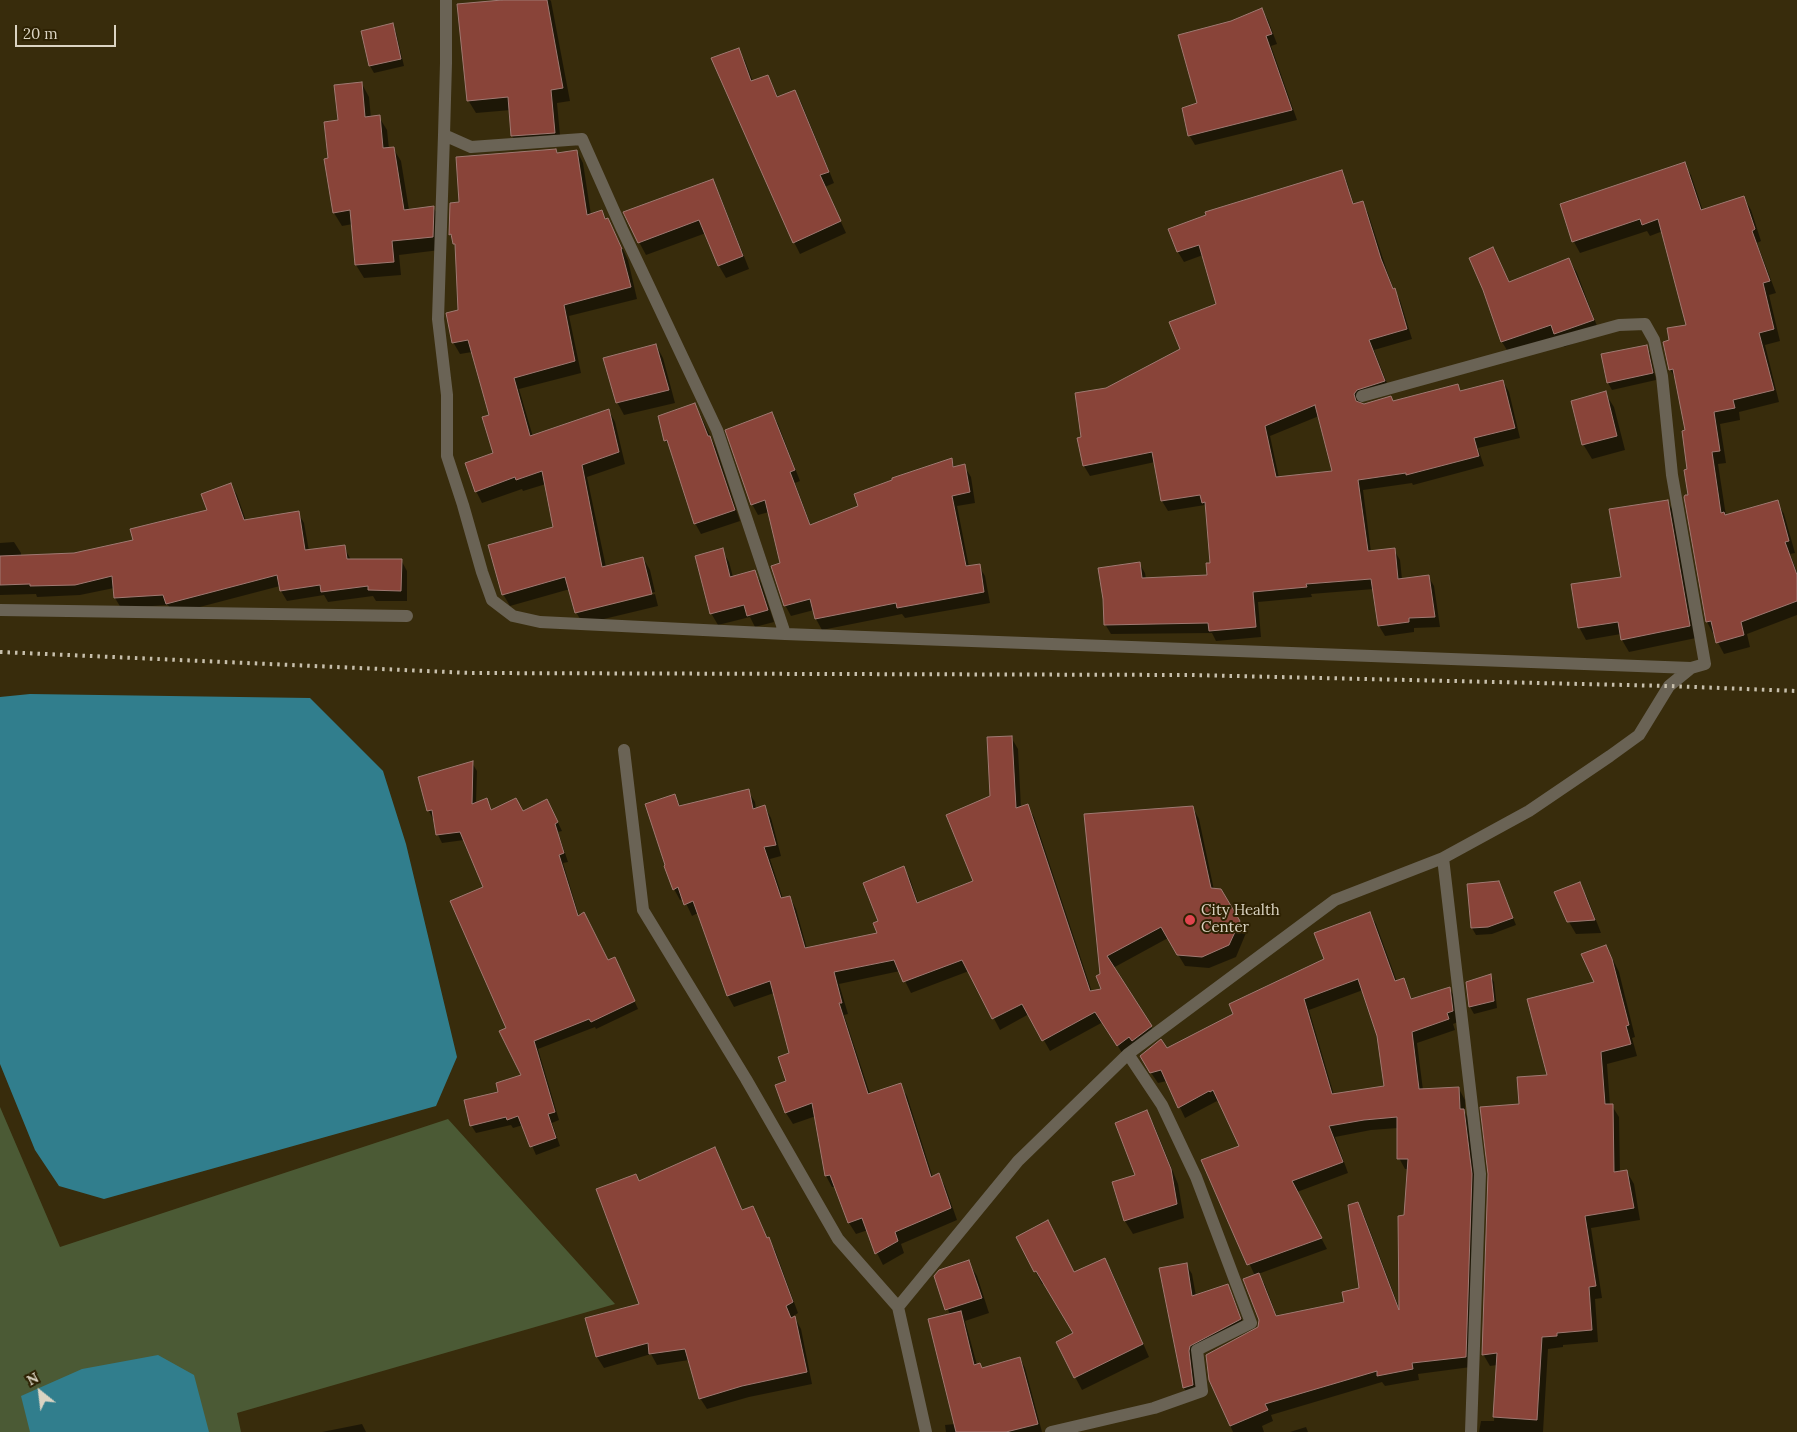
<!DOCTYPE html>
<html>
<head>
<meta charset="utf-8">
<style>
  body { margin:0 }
  #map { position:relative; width:1797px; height:1432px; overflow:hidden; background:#382c0c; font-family:Lora,serif }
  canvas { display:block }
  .north { position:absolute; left:15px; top:1367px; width:50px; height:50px; -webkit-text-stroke:4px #2e2203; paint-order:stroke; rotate:331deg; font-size:14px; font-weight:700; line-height:20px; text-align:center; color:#dbd4c3 }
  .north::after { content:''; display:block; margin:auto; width:18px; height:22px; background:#dbd4c3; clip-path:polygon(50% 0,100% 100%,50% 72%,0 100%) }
  .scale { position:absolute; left:15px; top:25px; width:101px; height:22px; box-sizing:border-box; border:2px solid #dbd4c3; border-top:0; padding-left:6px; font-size:15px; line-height:18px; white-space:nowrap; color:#dbd4c3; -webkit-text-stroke:4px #2e2203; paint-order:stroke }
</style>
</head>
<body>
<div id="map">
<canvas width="1797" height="1432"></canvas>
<div class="north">N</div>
<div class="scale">20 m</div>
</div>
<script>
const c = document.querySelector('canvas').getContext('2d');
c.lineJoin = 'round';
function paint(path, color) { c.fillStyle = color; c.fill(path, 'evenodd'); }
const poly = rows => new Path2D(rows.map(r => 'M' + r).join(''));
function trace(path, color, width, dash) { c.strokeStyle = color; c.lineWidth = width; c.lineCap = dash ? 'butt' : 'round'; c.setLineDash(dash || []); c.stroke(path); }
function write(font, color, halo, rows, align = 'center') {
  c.font = font + ' Lora,serif'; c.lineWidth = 4; c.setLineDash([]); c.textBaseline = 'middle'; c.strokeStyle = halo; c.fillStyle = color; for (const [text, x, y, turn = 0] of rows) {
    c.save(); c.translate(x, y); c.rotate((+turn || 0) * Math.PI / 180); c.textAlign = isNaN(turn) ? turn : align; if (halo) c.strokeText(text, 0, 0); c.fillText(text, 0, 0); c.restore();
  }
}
paint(poly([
  [0,1107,60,1247,448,1119,615,1304,237,1413,241,1432,0,1432]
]), '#4b5a35');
paint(poly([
  [30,694,310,698,383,771,406,844,457,1057,436,1106,104,1199,59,1186,35,1150,0,1064,0,697],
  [158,1355,194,1375,209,1432,30,1432,21,1396,82,1369]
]), '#317e8d');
paint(poly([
  [509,0,550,0,551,1,570,101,557,103,561,146,520,148,512,136,511,110,476,113,468,100],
  [1262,10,1268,20,1277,44,1271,46,1297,120,1195,145,1189,135,1199,104,1231,22],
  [392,25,396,32,404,66,374,73,370,66],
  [738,49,745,61,753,82,768,76,778,97,794,91,801,102,834,183,825,187,846,233,800,254,794,242],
  [362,84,369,97,371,118,379,117,387,130,389,149,393,148,401,161,409,210,433,207,441,220,440,250,399,255,401,275,364,278,356,265,353,224,342,226,334,213,330,159,339,121],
  [556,150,558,154,577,151,583,163,591,215,601,211,614,231,628,260,637,299,569,316,581,373,519,389,533,437,609,411,615,422,625,464,587,477,606,567,643,558,650,570,655,592,577,611,577,613,655,594,658,606,583,624,576,612,570,589,510,606,503,594,555,528,546,484,523,491,522,489,482,503,476,491,495,454,490,416,472,352,460,354,453,342,459,311,457,249,450,234,460,203],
  [1684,164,1691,175,1703,211,1744,198,1751,210,1761,241,1757,243,1776,293,1769,295,1780,341,1765,345,1779,402,1739,412,1740,420,1720,424,1726,463,1718,464,1726,516,1777,502,1784,514,1795,553,1790,554,1797,572,1797,615,1747,634,1750,647,1724,654,1707,622,1689,496,1686,431,1676,380,1670,369,1671,341,1688,326,1663,231,1650,236,1647,231,1580,253,1574,242,1562,205],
  [1341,172,1347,182,1354,205,1362,203,1368,213,1387,271,1394,290,1400,300,1412,339,1374,350,1390,391,1362,400,1360,404,1364,405,1394,403,1457,385,1461,392,1503,381,1509,392,1520,438,1478,448,1484,466,1413,485,1412,483,1363,490,1371,552,1394,550,1400,560,1402,579,1428,576,1434,586,1440,627,1414,628,1414,632,1385,636,1379,626,1374,589,1311,594,1312,597,1258,602,1261,637,1216,641,1212,633,1111,634,1105,624,1139,563,1145,573,1146,579,1209,576,1212,564,1207,509,1205,505,1168,511,1162,501,1155,462,1090,476,1084,466,1083,438,1106,389,1182,349,1217,304,1203,255,1184,262,1178,252,1170,229],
  [1319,416,1333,472,1279,478,1270,436],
  [712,180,719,193,749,269,726,278,719,266,706,233,646,255,639,242],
  [1493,249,1510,283,1569,259,1577,273,1600,334,1564,347,1559,339,1510,355,1502,342,1484,289],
  [656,345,663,358,675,403,624,415,617,402],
  [1646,346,1650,353,1656,380,1612,390,1608,383,1602,355],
  [1605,393,1614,407,1625,450,1592,459,1583,444],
  [695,404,716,448,740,521,701,534,695,523,672,451,666,441,659,417],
  [772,413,778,424,800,481,795,483,811,526,860,506,951,460,955,467,964,466,971,477,975,503,957,506,969,567,979,566,985,576,990,603,905,618,902,614,822,630,816,619,814,610,791,616,785,605,781,564,769,512,758,515,752,504],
  [231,485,237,495,246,521,298,513,304,523,309,551,344,547,351,560,401,560,407,571,407,601,376,601,373,596,328,602,324,595,287,601,281,591,280,586,173,614,168,605,121,608,115,598,114,588,80,595,37,597,36,594,0,595,0,543,14,542,21,553,21,557,74,555,134,541,209,511],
  [1667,501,1675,513,1696,638,1629,652,1622,640,1621,634,1586,640,1579,627,1622,578],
  [722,550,729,562,733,577,755,572,761,583,774,622,755,627,750,617,718,625,711,613],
  [1011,737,1018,749,1021,808,1027,806,1034,817,1092,992,1103,990,1085,815,1193,808,1199,819,1214,890,1220,890,1246,933,1236,957,1209,968,1185,966,1168,938,1113,968,1158,1038,1124,1056,1103,1022,1050,1051,1029,1014,1000,1030,969,971,911,993,900,971,839,984,848,1014,844,1015,870,1094,900,1085,907,1096,933,1178,938,1174,945,1186,957,1220,901,1244,904,1253,883,1265,877,1253,868,1230,856,1234,849,1223,836,1187,832,1187,826,1176,816,1116,793,1124,786,1113,777,1086,788,1082,790,1054,774,993,734,1007,728,996,698,913,692,916,684,899,680,900,674,889,674,795,681,807,748,791,755,802,756,809,765,807,771,818,781,856,770,859,783,899,790,897,796,909,807,949,879,934,880,921,904,867,910,879,918,903,975,881,991,797],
  [472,763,477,771,476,803,487,800,492,811,523,812,551,808,562,831,558,832,568,862,563,863,579,916,608,962,619,967,638,1009,596,1029,595,1027,538,1049,559,1120,552,1123,560,1146,536,1155,523,1125,513,1128,511,1125,476,1133,471,1125,500,1093,523,1076,507,1028,484,888,464,840,442,843,438,835,435,818,433,819,429,811],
  [1499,883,1516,925,1492,934,1476,935,1472,928,1469,885],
  [1580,884,1587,897,1601,933,1576,934,1569,922],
  [1370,914,1376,924,1397,982,1403,980,1412,1000,1449,988,1456,999,1458,1022,1453,1024,1455,1030,1417,1043,1423,1090,1459,1089,1465,1100,1465,1113,1470,1121,1477,1186,1471,1367,1418,1374,1419,1380,1385,1386,1382,1382,1271,1415,1273,1421,1262,1426,1264,1432,1233,1432,1210,1379,1259,1328,1260,1320,1255,1276,1203,1161,1241,1146,1220,1101,1218,1102,1217,1101,1185,1118,1167,1081,1158,1083,1147,1067,1166,1049,1235,1014,1325,959],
  [1363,990,1379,1035,1385,1087,1334,1095,1309,1010],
  [1398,1128,1399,1158,1405,1169,1409,1169,1400,1310,1364,1215,1358,1204,1360,1289,1345,1303,1277,1317,1265,1285,1258,1274,1327,1249,1297,1192,1348,1173,1335,1137,1371,1130],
  [1606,946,1619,972,1635,1037,1632,1038,1637,1056,1607,1064,1610,1106,1612,1106,1619,1117,1620,1173,1627,1172,1634,1184,1640,1220,1591,1228,1602,1298,1595,1299,1598,1342,1563,1345,1563,1347,1548,1349,1543,1432,1479,1432,1481,1421,1494,1421,1497,1365,1490,1366,1483,1354,1521,1106,1549,1076,1596,983],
  [1490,975,1494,982,1497,1008,1474,1014,1470,1007,1467,983],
  [1146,1112,1154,1125,1178,1184,1184,1218,1133,1234,1125,1221,1137,1176],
  [715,1148,743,1211,753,1207,768,1239,775,1250,798,1313,789,1319,795,1318,801,1329,812,1384,749,1397,707,1409,700,1398,689,1360,657,1365,651,1354,604,1368,597,1357,641,1305,639,1182],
  [1018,1237,1074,1273,1105,1260,1112,1272,1149,1357,1082,1390,1057,1343,1075,1334,1044,1283,1042,1284],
  [968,1262,977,1276,989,1313,965,1321,977,1365,982,1369,1020,1358,1025,1368,1042,1432,946,1432,945,1425,955,1424,950,1315,936,1276],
  [1186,1264,1192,1274,1196,1296,1227,1285,1233,1296,1246,1330,1196,1356,1198,1395,1190,1398,1184,1388],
  [362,1424,366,1432,322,1432],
  [1306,1427,1308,1432,1290,1432]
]), '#0007');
const building = poly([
  [502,0,547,0,563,88,551,90,555,133,511,136,508,97,467,101,457,4,502,0],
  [1262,8,1272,34,1266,36,1292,110,1188,136,1182,108,1197,103,1178,35,1231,21,1262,8],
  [393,23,401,59,369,66,361,31,393,23],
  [739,48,751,81,768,75,777,97,795,90,829,172,820,175,841,221,793,243,711,58,739,48],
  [362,82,365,117,380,115,383,148,394,147,404,210,434,206,433,237,392,241,394,262,355,265,350,210,333,213,324,159,328,158,324,122,338,120,334,85,362,82],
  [556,149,557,153,577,150,587,215,602,210,605,219,608,218,622,249,621,249,631,287,564,305,575,361,514,378,530,436,609,409,619,452,582,465,602,567,643,557,652,594,575,613,565,577,502,595,488,545,553,527,542,471,516,480,515,477,475,492,465,463,493,453,482,417,489,415,468,340,452,343,446,313,458,310,455,244,453,244,451,234,449,235,450,203,459,202,456,157,556,149],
  [1685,162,1701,210,1744,196,1755,229,1752,231,1770,281,1763,283,1774,329,1759,333,1774,390,1733,400,1735,408,1714,412,1720,451,1712,452,1721,513,1724,512,1725,515,1778,500,1789,541,1785,542,1797,575,1797,601,1741,622,1744,635,1716,643,1711,621,1706,622,1684,497,1685,495,1688,495,1684,470,1687,469,1682,431,1685,430,1673,369,1669,370,1663,342,1669,340,1667,328,1686,325,1658,219,1642,225,1640,219,1572,242,1560,204,1685,162],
  [1342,170,1353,204,1363,201,1381,259,1393,289,1395,288,1407,329,1369,340,1385,381,1357,390,1354,394,1356,401,1364,404,1391,396,1393,401,1458,384,1460,391,1503,380,1515,428,1474,438,1479,456,1406,475,1406,473,1358,480,1368,551,1395,548,1398,579,1429,575,1435,617,1409,618,1409,622,1378,626,1371,579,1306,584,1307,587,1253,592,1256,627,1209,631,1208,623,1104,625,1103,599,1098,568,1140,562,1142,578,1207,575,1206,563,1210,563,1205,502,1202,503,1200,495,1161,501,1152,452,1083,466,1077,438,1081,437,1075,393,1106,388,1180,349,1169,322,1216,304,1199,245,1177,252,1168,229,1206,215,1205,212,1342,170],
  [1315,405,1332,471,1276,477,1265,426,1315,405],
  [713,179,743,256,718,266,699,220,638,243,623,212,713,179],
  [1493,247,1509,282,1569,258,1594,320,1554,334,1551,325,1501,342,1483,290,1469,258,1493,247],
  [656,344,669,390,616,403,603,358,656,344],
  [1647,345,1653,373,1607,383,1601,354,1647,345],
  [1606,391,1617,436,1582,445,1571,401,1606,391],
  [695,403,708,436,710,436,735,510,694,524,667,440,664,441,658,416,695,403],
  [772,412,795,470,790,472,810,525,858,506,854,494,892,480,892,478,952,458,953,467,965,464,970,492,952,496,966,566,980,564,984,592,897,608,896,603,815,619,810,599,784,606,771,566,780,563,765,500,751,505,725,430,772,412],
  [231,483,244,520,299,511,305,550,345,545,347,559,402,559,401,591,368,590,368,586,321,592,320,585,280,591,277,575,166,604,163,595,114,598,112,576,75,585,30,586,30,584,0,585,0,556,74,553,133,540,130,529,207,510,201,494,231,483],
  [1668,500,1690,626,1621,640,1618,622,1578,628,1571,584,1621,577,1609,509,1668,500],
  [723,548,730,577,755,570,768,610,747,616,744,605,710,614,695,556,723,548],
  [1012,736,1016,808,1028,804,1090,991,1101,989,1096,976,1100,974,1084,814,1193,806,1211,888,1221,889,1240,921,1229,945,1202,957,1177,955,1161,927,1107,956,1152,1026,1132,1041,1129,1037,1117,1046,1095,1012,1042,1041,1022,1004,992,1019,962,960,903,982,894,960,834,972,842,1003,839,1003,868,1094,901,1083,931,1177,939,1173,951,1208,895,1232,898,1241,875,1254,862,1218,848,1223,830,1175,825,1176,812,1103,785,1113,775,1085,786,1081,778,1057,789,1053,770,981,727,996,693,901,684,905,678,887,673,890,664,866,665,865,645,804,675,794,679,806,749,789,753,809,765,805,776,845,764,847,781,898,790,896,805,948,877,933,873,923,878,921,863,883,904,866,917,903,973,881,946,815,990,796,987,737,1012,736],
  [473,761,472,804,487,798,491,810,516,798,523,811,547,799,558,822,555,824,564,853,559,855,578,916,584,912,608,960,615,957,635,1001,591,1022,589,1019,534,1041,555,1112,548,1114,556,1138,530,1147,518,1116,507,1120,506,1117,470,1126,464,1100,498,1092,496,1083,521,1075,499,1031,506,1028,450,901,483,887,460,832,436,835,432,810,427,811,418,777,473,761],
  [1499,881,1513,918,1488,927,1471,928,1467,884,1499,881],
  [1580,882,1595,920,1567,922,1554,892,1580,882],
  [1370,912,1395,981,1404,978,1411,999,1450,987,1453,1011,1447,1013,1449,1019,1412,1032,1419,1089,1459,1087,1460,1109,1464,1109,1472,1174,1466,1357,1412,1363,1413,1369,1377,1376,1377,1371,1265,1404,1268,1410,1230,1426,1209,1380,1206,1355,1258,1327,1259,1320,1243,1279,1259,1273,1276,1316,1344,1302,1342,1292,1359,1288,1348,1205,1358,1202,1399,1310,1398,1216,1404,1215,1408,1159,1397,1159,1397,1117,1364,1120,1329,1126,1343,1162,1292,1181,1322,1238,1247,1265,1201,1160,1239,1146,1213,1090,1210,1092,1209,1091,1178,1108,1161,1070,1150,1073,1140,1056,1161,1039,1167,1048,1233,1014,1229,1004,1324,959,1314,933,1370,912],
  [1358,979,1377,1036,1384,1086,1332,1094,1304,999,1358,979],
  [1606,945,1612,959,1629,1025,1626,1026,1631,1044,1601,1052,1605,1104,1613,1104,1614,1172,1627,1170,1634,1208,1585,1216,1596,1286,1589,1287,1592,1330,1557,1333,1557,1336,1542,1337,1537,1420,1493,1417,1497,1353,1482,1355,1488,1174,1480,1107,1519,1104,1517,1077,1547,1075,1527,999,1594,982,1581,954,1606,945],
  [1491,974,1494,1001,1469,1007,1466,982,1491,974],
  [1147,1110,1171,1169,1177,1204,1124,1221,1112,1182,1135,1175,1115,1123,1147,1110],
  [715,1147,742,1210,753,1206,767,1238,769,1237,793,1302,786,1306,791,1318,795,1316,807,1372,742,1386,699,1399,685,1349,649,1354,648,1343,596,1357,585,1318,639,1304,596,1189,636,1174,639,1181,715,1147],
  [1048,1220,1074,1272,1105,1258,1143,1344,1074,1378,1056,1342,1073,1333,1036,1271,1034,1272,1016,1237,1048,1220],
  [969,1260,982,1298,945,1310,934,1276,939,1270,969,1260],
  [1187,1263,1192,1296,1228,1284,1241,1319,1190,1346,1189,1351,1193,1385,1183,1388,1159,1268,1187,1263],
  [961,1311,974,1365,980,1363,982,1368,1020,1357,1038,1424,1006,1432,956,1432,928,1319,961,1311]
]);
paint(building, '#894439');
trace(building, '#9f7972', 1);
trace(poly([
  [446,0,446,63,444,135,471,147,582,139,622,229,717,430,785,634],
  [444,135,438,319,447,395,447,456,463,505,482,572,492,600,513,616,540,622,785,634,1691,668,1705,664,1672,475,1662,376,1654,340,1645,324,1619,325,1362,396],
  [0,610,407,616],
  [624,750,643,910,746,1079,838,1239,898,1307],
  [1443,858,1480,1174,1471,1432],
  [926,1432,898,1307,1018,1161,1128,1054,1335,900,1443,858,1529,811,1610,756,1639,735,1669,686,1691,668],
  [1051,1432,1154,1408,1202,1391,1197,1350,1251,1323,1196,1177,1162,1105,1128,1054]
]), '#6a6355', 12);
trace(poly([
  [0,652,471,673,1191,675,1669,686,1797,691]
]), '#c7bfac', 4, [2.5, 5]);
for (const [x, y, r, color] of [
  [1190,920,6,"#e0444e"]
]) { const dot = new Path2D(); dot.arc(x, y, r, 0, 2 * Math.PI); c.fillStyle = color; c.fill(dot); trace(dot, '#2e2203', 2); }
write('15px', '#dbd4c3', '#2e2203', [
  ["City Health",1201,911],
  ["Center",1201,928]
], 'left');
</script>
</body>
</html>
